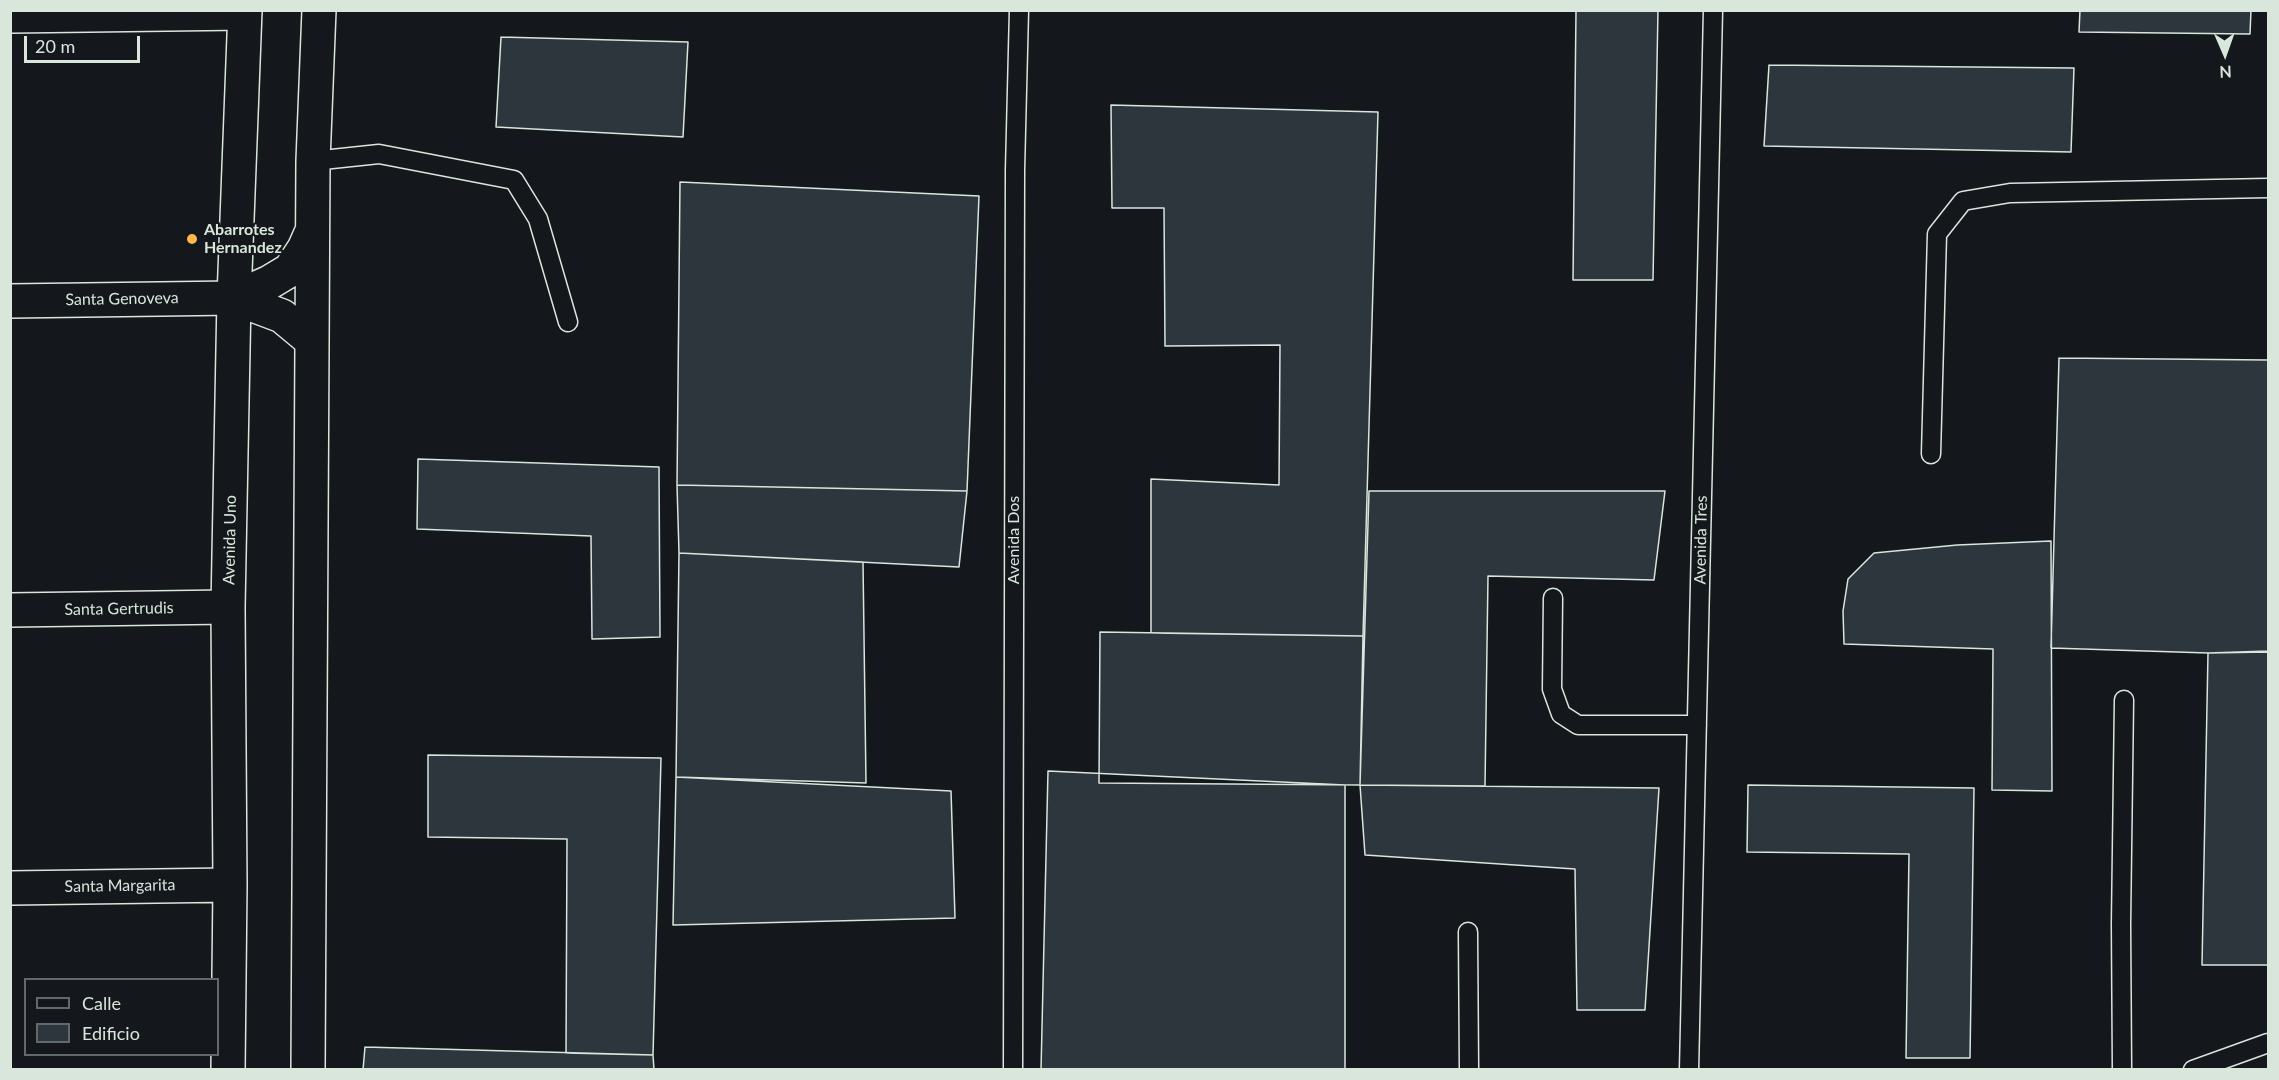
<!DOCTYPE html>
<html>
<head>
<meta charset="utf-8">
<style>
  body { margin:0 }
  #map { position:relative; width:2279px; height:1080px; overflow:hidden; background:#14181c; font-family:Lato,sans-serif }
  canvas { display:block }
  .frame { position:absolute; inset:0; border:12px solid #d8e6dc; pointer-events:none }
  .legend { position:absolute; left:24px; top:978px; width:195px; height:78px; box-sizing:border-box; background:#14181c; border:2px solid #626a69; margin:0; padding:8px 10px; list-style:none; font-size:18px; color:#d8e6dc }
  .legend li { display:flex; align-items:center; gap:12px; height:30px }
  .legend b { width:30px; border:2px solid #626a69 }
  .north { position:absolute; left:2195px; top:24px; width:60px; height:60px; -webkit-text-stroke:4px #14181c; paint-order:stroke; rotate:178deg; font-size:16px; font-weight:700; line-height:24px; text-align:center; color:#d8e6dc }
  .north::after { content:''; display:block; margin:auto; width:21px; height:27px; background:#d8e6dc; clip-path:polygon(50% 0,100% 100%,50% 72%,0 100%) }
  .scale { position:absolute; left:24px; top:36px; width:116px; height:27px; box-sizing:border-box; border:3px solid #d8e6dc; border-top:0; padding-left:8px; font-size:18px; line-height:21px; white-space:nowrap; color:#d8e6dc; -webkit-text-stroke:4px #14181c; paint-order:stroke }
</style>
</head>
<body>
<div id="map">
<canvas width="2279" height="1080"></canvas>
<div class="frame"></div>
<ul class="legend">
<li><b style="height:8px;background:#14181c"></b>Calle</li>
<li><b style="height:16px;background:#2c363c"></b>Edificio</li>
</ul>
<div class="north">N</div>
<div class="scale">20 m</div>
</div>
<script>
const c = document.querySelector('canvas').getContext('2d');
c.lineJoin = 'round';
function paint(path, color) { c.fillStyle = color; c.fill(path, 'evenodd'); }
const poly = rows => new Path2D(rows.map(r => 'M' + r).join(''));
function trace(path, color, width, dash) { c.strokeStyle = color; c.lineWidth = width; c.lineCap = dash ? 'butt' : 'round'; c.setLineDash(dash || []); c.stroke(path); }
function write(font, color, halo, rows, align = 'center') {
  c.font = font + ' Lato,sans-serif'; c.lineWidth = 4.5; c.setLineDash([]); c.textBaseline = 'middle'; c.strokeStyle = halo; c.fillStyle = color; for (const [text, x, y, turn = 0] of rows) {
    c.save(); c.translate(x, y); c.rotate((+turn || 0) * Math.PI / 180); c.textAlign = isNaN(turn) ? turn : align; if (halo) c.strokeText(text, 0, 0); c.fillText(text, 0, 0); c.restore();
  }
}
const building = poly([
  [1576,10,1658,10,1653,280,1573,280,1576,10],
  [2080,10,2251,10,2250,34,2079,32,2080,10],
  [501,37,688,42,683,137,496,127,501,37],
  [1769,65,2074,68,2071,152,1764,146,1769,65],
  [1111,105,1378,112,1363,636,1151,633,1151,479,1279,485,1280,345,1165,346,1164,208,1112,208,1111,105],
  [680,182,979,196,967,491,677,485,680,182],
  [2059,358,2268,360,2268,651,2208,653,2051,648,2059,358],
  [418,459,659,467,660,637,592,639,591,536,417,529,418,459],
  [677,485,967,491,959,567,679,553,677,485],
  [1369,491,1665,491,1654,580,1488,576,1485,786,1360,785,1369,491],
  [2051,541,2052,791,1992,790,1993,649,1844,644,1843,611,1848,579,1874,553,1957,545,2051,541],
  [679,553,863,562,866,783,676,777,679,553],
  [1100,632,1363,636,1360,785,1099,783,1100,632],
  [2268,652,2268,965,2202,965,2208,653,2268,652],
  [428,755,661,758,653,1055,566,1053,567,839,428,837,428,755],
  [1048,771,1345,785,1345,1070,1041,1070,1048,771],
  [676,777,951,791,955,918,673,925,676,777],
  [1360,785,1659,788,1645,1010,1577,1010,1575,869,1365,855,1360,785],
  [1748,785,1974,788,1970,1058,1906,1058,1909,854,1747,852,1748,785],
  [365,1047,653,1055,654,1070,363,1070,365,1047]
]);
paint(building, '#2c363c');
trace(building, '#d8e6dc', 1.5);
const service = poly([
  [313,161,379,154,514,180,538,219,568,322],
  [1931,454,1937,234,1963,201,2010,193,2268,188],
  [1553,598,1552,689,1561,714,1578,725,1697,725],
  [1468,932,1469,1070],
  [1013,1070,1015,170,1019,10],
  [1689,1070,1713,10],
  [2122,1070,2121,924,2124,700],
  [2193,1070,2268,1043]
]);
const minor = poly([
  [10,16,245,13],
  [10,301,234,298],
  [10,610,228,607],
  [10,888,230,885],
  [228,1070,230,885,228,607,234,298,245,10]
]);
const tertiary = poly([
  [234,298,270,282,290,270,304,249,312,231],
  [234,298,282,316,312,341],
  [308,1070,313,161,319,10]
]);
trace(service, '#d8e6dc', 21);
trace(minor, '#d8e6dc', 36);
trace(tertiary, '#d8e6dc', 36);
trace(service, '#14181c', 18);
trace(minor, '#14181c', 33);
trace(tertiary, '#14181c', 33);
for (const [x, y, r, color] of [
  [192,239,6,"#ffb74d"]
]) { const dot = new Path2D(); dot.arc(x, y, r, 0, 2 * Math.PI); c.fillStyle = color; c.fill(dot); trace(dot, '#14181c', 2); }
write('bold 16px', '#d8e6dc', '#14181c', [
  ["Abarrotes",204,230],
  ["Hernandez",204,248]
], 'left');
write('16px', '#d8e6dc', '#14181c', [
  ["Santa Genoveva",122,299,-1],
  ["Avenida Uno",230,540,-89],
  ["Avenida Dos",1014,540,-90],
  ["Avenida Tres",1701,540,-89],
  ["Santa Gertrudis",119,609,-1],
  ["Santa Margarita",120,886,-1]
]);
</script>
</body>
</html>
